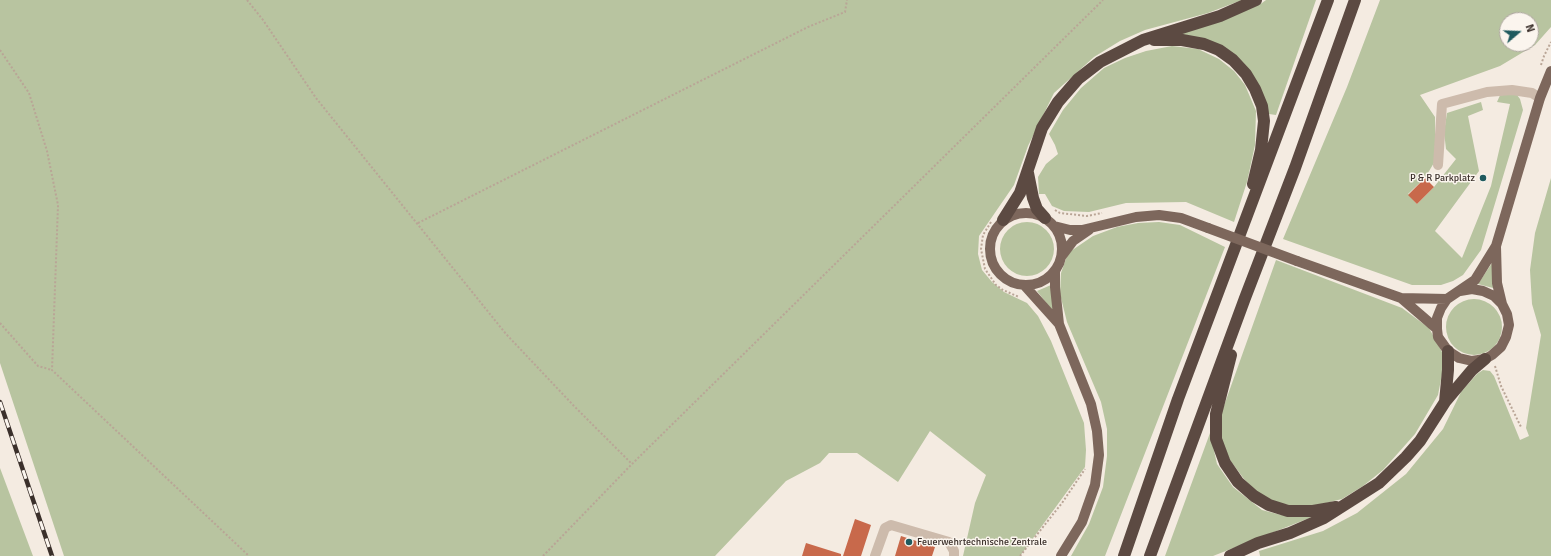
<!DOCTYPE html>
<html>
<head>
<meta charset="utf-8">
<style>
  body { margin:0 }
  #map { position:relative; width:1551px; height:556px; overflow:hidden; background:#f4ebe1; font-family:Signika,sans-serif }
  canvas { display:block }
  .north { position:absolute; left:1499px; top:12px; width:40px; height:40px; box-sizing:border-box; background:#fbf5ee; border:1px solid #aea6a0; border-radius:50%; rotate:71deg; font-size:11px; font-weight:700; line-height:16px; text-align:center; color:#3b302b }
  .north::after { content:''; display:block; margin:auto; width:14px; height:18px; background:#1f5a5e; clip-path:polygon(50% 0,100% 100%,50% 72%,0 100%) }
</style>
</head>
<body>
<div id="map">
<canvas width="1551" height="556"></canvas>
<div class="north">N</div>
</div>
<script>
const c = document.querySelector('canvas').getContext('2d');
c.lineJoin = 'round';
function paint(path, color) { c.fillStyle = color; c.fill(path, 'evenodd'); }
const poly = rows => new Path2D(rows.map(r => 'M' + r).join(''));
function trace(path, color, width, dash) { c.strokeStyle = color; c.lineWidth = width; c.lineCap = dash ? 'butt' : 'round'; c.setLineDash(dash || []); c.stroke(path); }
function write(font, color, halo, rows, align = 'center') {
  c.font = font + ' Signika,sans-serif'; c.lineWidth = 3; c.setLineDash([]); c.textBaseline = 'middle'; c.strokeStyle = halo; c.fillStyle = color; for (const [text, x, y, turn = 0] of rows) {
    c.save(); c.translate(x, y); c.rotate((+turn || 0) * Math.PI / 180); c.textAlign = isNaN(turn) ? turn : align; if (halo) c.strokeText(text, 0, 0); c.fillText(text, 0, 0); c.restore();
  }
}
paint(poly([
  [0,0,1242,0,1208,13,1145,30,1120,41,1094,57,1054,93,1028,146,1014,185,979,236,978,254,982,270,992,282,1004,292,1027,303,1038,316,1051,341,1084,423,1086,450,1085,467,1020,556,963,556,975,503,986,475,930,431,898,482,857,453,829,453,820,463,786,481,715,556,64,556,0,363],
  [1266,0,1316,0,1276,115,1269,114,1245,65,1183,35,1183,31,1223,20,1262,3],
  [1380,0,1551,0,1551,27,1535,45,1500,66,1420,95,1435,117,1435,161,1425,178,1408,194,1417,204,1434,187,1456,159,1446,149,1444,132,1447,113,1481,102,1483,110,1468,116,1479,171,1435,231,1462,258,1491,186,1498,155,1510,104,1497,102,1501,93,1514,91,1520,99,1523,110,1481,250,1463,275,1453,281,1441,285,1412,285,1283,239,1347,87],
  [1507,20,1531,20,1531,44,1507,44],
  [1172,46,1198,49,1219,59,1234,71,1245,85,1256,111,1255,145,1247,182,1234,222,1186,202,1126,203,1089,212,1064,211,1052,206,1045,194,1039,194,1038,177,1046,164,1058,154,1055,145,1049,134,1063,110,1081,88,1104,68,1125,58,1146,51],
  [1551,178,1551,556,1260,556,1259,551,1323,531,1357,513,1406,474,1443,429,1461,392,1477,374,1483,370,1490,371,1494,376,1520,440,1529,436,1526,428,1541,335,1532,304,1530,270,1535,233],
  '1000 249a27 27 0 1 1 54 0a27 27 0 1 1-54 0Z',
  [1159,222,1180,225,1225,247,1105,556,1071,556,1089,524,1103,487,1107,456,1107,429,1101,402,1067,322,1060,294,1061,273,1068,253,1093,236,1117,227,1138,223],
  [1276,260,1402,308,1429,328,1442,352,1443,369,1438,395,1415,434,1383,470,1363,486,1342,499,1318,505,1294,506,1273,502,1259,495,1244,479,1230,460,1222,442,1221,414],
  [1492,263,1493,264,1493,288,1478,284],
  [1051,285,1054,309,1051,309,1037,291],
  '1446 327a28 28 0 1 1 56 0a28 28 0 1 1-56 0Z',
  [1210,433,1217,464,1233,487,1262,510,1281,515,1312,517,1213,556,1165,556],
  [0,468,33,556,0,556]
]), '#b8c4a0');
paint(poly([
  [1425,178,1434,187,1417,204,1408,195],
  [855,519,871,525,861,556,843,556],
  [901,536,935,547,932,556,895,556],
  [806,543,841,554,841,556,802,556]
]), '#c8694b');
trace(poly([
  [247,0,263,20,316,98,506,334,574,406,632,464],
  [0,50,29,93,47,151,58,205,52,370,249,556],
  [1541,65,1544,56,1551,42],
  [1055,210,1060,213,1087,216,1102,213],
  [991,222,983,235,981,249,985,269,996,285,1003,290,1019,297],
  [418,223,808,27,845,12,847,0],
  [0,323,38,366,52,370],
  [1495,366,1501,386,1521,427],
  [543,556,632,464,1103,0],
  [1020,556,1062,503,1085,469]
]), '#b9a596', 2, [2, 2]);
trace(poly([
  [1438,165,1442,104,1487,92,1512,90,1532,93,1540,98],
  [875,556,885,528,891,525,949,542,954,551,954,556]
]), '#cdbbac', 10);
trace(poly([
  '990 249a36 36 0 1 1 72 0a36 36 0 1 1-72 0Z',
  [1054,226,1070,230,1082,230,1136,217,1159,215,1181,218,1208,228],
  [1496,247,1497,283,1502,304],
  [1061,257,1073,241,1089,230],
  [1297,261,1401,298,1447,299],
  [1055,270,1055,287,1059,324,1091,404,1097,431,1099,455,1095,485,1082,522,1061,556],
  [1024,285,1059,324],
  [1460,291,1472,289,1483,291,1494,296,1502,304,1507,314,1509,325,1506,337,1501,347,1492,355,1485,359,1472,361,1459,358,1448,351,1438,337,1437,329,1437,318,1441,308,1447,299,1475,280,1496,246,1540,98,1551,71],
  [1401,298,1437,329]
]), '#7d675c', 10);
trace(poly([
  [1154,40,1182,40,1204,44,1219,50,1233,60,1246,74,1255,89,1262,106,1264,121,1261,150,1253,184],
  [1028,173,1033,198,1037,209,1045,218],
  [1003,220,1020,193,1042,128,1058,102,1078,79,1100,62,1143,40,1220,16,1256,0],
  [1231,355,1216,414,1216,439,1225,463,1238,482,1254,496,1269,505,1288,511,1313,511,1336,507],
  [1445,402,1448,370,1448,351],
  [1124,556,1178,399,1328,0],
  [1150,556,1245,298,1295,168,1355,0],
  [1230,556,1258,543,1290,533,1324,518,1379,483,1406,457,1420,441,1445,402,1472,370,1485,359]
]), '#5c4a42', 12);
const rail = poly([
  [0,402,52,556]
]);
trace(rail, '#3b302b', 4.5);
trace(rail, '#fbf5ee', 3, [9]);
trace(poly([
  [1208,228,1297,261]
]), '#7d675c', 10);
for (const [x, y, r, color] of [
  [1483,178,4,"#1f5a5e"],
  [909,542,4,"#1f5a5e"]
]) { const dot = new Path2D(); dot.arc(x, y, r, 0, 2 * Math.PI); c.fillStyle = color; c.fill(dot); trace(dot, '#fbf5ee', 1.5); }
write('10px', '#3b302b', '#fbf5ee', [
  ["P & R Parkplatz",1475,178],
  ["Feuerwehrtechnische Zentrale",917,542,"left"]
], 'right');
</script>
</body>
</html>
